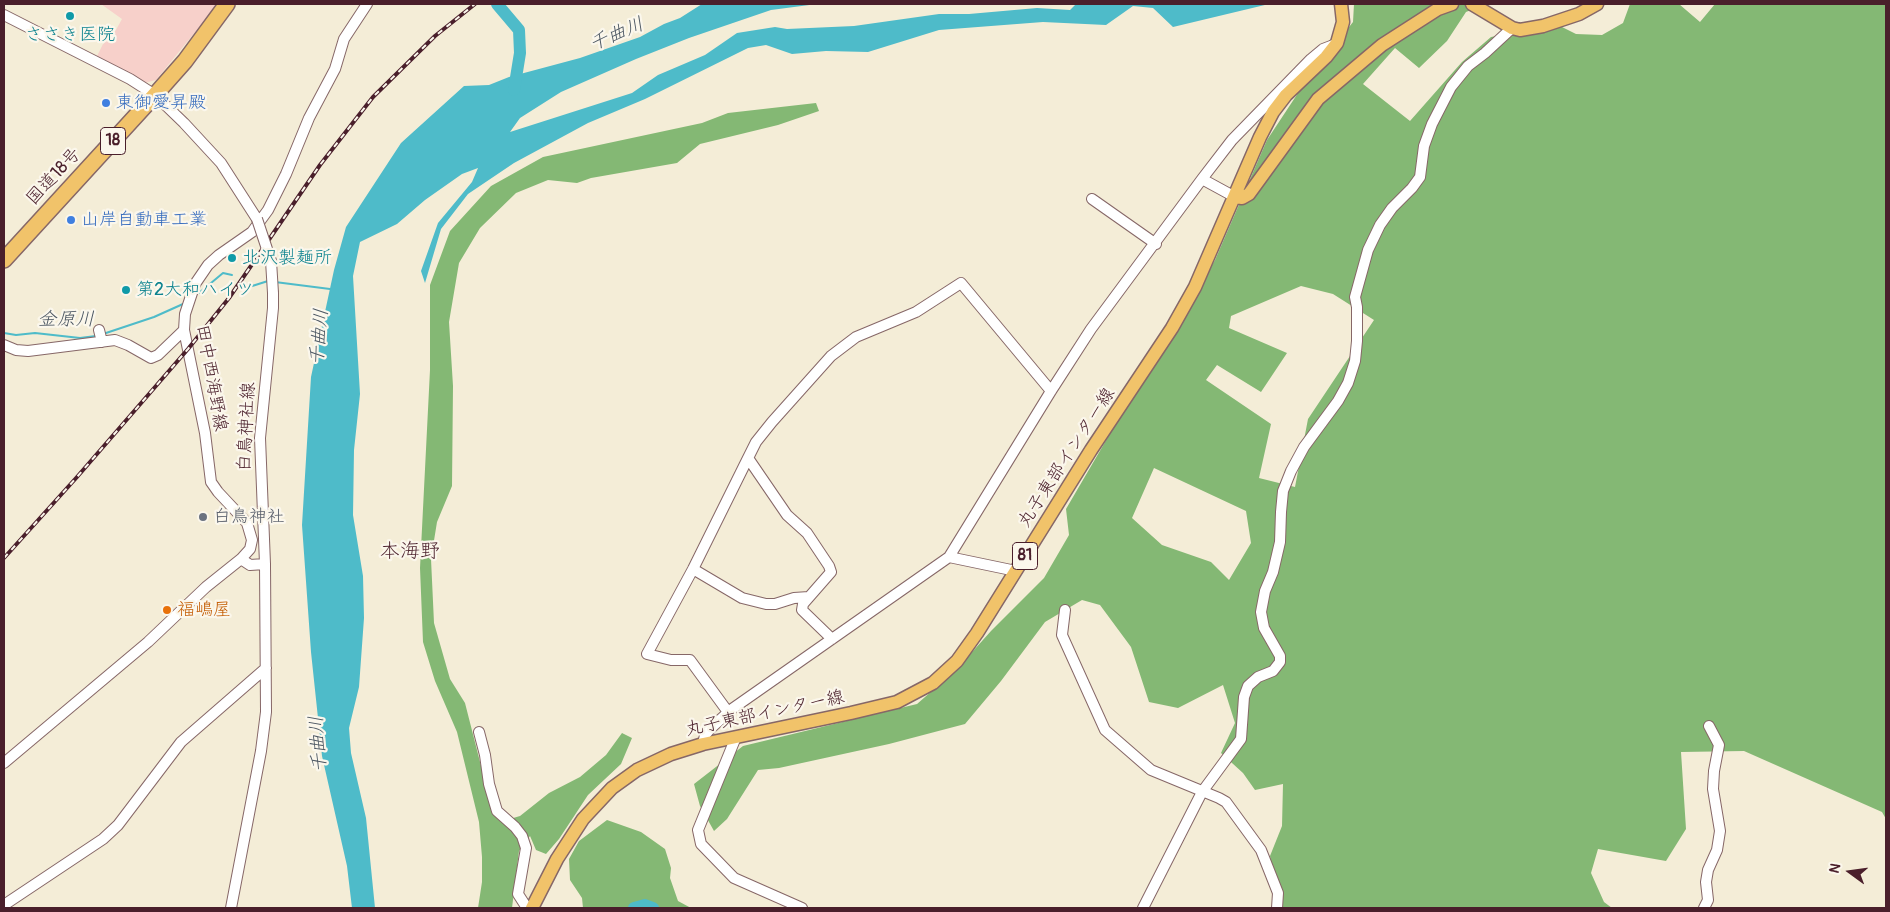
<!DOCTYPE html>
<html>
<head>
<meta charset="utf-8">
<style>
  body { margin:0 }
  #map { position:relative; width:1890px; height:912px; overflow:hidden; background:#f4edd7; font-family:Pangolin,sans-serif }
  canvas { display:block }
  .frame { position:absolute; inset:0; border:5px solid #4a1f2b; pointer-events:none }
  .north { position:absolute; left:1825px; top:847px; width:50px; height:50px; -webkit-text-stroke:4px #fbf7ec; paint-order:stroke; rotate:284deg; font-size:14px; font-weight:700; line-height:20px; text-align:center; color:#4a1f2b }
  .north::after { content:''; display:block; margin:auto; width:18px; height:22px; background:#4a1f2b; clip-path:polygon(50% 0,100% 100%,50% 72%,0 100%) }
</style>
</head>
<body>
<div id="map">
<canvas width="1890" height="912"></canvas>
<div class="frame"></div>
<div class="north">N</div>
</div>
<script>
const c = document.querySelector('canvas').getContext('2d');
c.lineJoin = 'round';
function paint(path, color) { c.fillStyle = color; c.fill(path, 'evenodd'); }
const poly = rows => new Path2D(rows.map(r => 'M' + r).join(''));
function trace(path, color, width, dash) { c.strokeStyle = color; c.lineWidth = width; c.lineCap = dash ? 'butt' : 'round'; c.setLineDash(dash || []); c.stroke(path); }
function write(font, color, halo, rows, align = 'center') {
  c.font = font + ' Pangolin,"Klee One",sans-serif'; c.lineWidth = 4.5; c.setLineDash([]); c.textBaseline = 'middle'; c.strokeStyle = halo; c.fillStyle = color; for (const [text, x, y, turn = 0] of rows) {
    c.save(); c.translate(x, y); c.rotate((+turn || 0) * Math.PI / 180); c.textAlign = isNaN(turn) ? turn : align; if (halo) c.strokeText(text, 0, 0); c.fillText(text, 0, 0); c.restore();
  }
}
paint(poly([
  [101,4,218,4,156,80,144,83,96,58,103,44,112,37,122,19]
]), '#f7d0ca');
paint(poly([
  [1354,4,1486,4,1466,12,1447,41,1419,68,1395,48,1363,84,1410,121,1462,62,1491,37,1558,25,1576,34,1602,35,1623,23,1630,4,1679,4,1700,22,1715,4,1886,4,1886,819,1882,812,1744,751,1681,752,1686,829,1666,861,1598,849,1591,873,1604,902,1612,908,1279,908,1270,856,1282,826,1283,784,1255,790,1243,773,1221,753,1235,723,1223,685,1178,708,1149,702,1131,647,1100,605,1082,600,1045,622,1001,681,965,724,889,744,779,768,758,770,727,819,714,831,700,806,694,784,743,746,917,704,956,670,991,631,1044,578,1069,535,1066,509,1125,408,1164,352,1215,260,1267,140,1304,84,1353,22],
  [1301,286,1333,294,1374,320,1308,419,1295,487,1259,478,1271,424,1206,380,1217,365,1261,392,1287,353,1229,328,1231,316],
  [1154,468,1246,511,1251,543,1229,580,1211,562,1162,545,1132,518],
  [816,103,819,111,778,125,700,144,677,163,591,178,577,183,548,180,516,193,480,228,459,263,449,322,453,386,452,486,437,522,431,559,434,623,450,679,465,703,493,813,503,821,520,816,549,793,580,777,606,755,622,733,632,738,621,764,588,795,559,839,546,854,536,850,530,836,519,851,512,908,478,908,482,882,482,857,479,822,457,732,435,681,423,642,420,568,430,370,430,285,450,231,491,186,543,157,702,123,728,113],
  [607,820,641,832,665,849,671,868,670,878,678,901,691,908,583,908,582,898,570,880,569,859,579,841]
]), '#84b874');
paint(poly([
  [702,4,817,4,771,10,689,38,636,59,561,92,520,118,510,132,632,93,658,75,705,55,737,33,775,27,787,29,854,26,939,14,969,14,1037,8,1070,10,1076,4,1269,4,1173,27,1153,8,1133,6,1106,25,1043,22,939,30,868,52,826,51,792,54,766,45,748,48,645,99,588,123,514,163,468,194,441,229,425,283,421,271,438,223,472,182,478,168,462,174,425,200,397,224,360,242,353,276,360,394,354,450,353,515,363,576,364,618,359,687,349,728,351,753,366,818,375,908,352,908,347,866,322,756,311,652,302,525,311,377,334,270,346,227,401,143,464,86,489,85,509,77,580,58,640,37,664,24,680,18]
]), '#4ebbc9');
trace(poly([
  [275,282,330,289],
  [244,286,249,287,268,281],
  [199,293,223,273,232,275],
  [4,333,16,335,35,333,80,338,96,336],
  [103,334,154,317,183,304]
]), '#4ebbc9', 2);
trace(poly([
  [497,4,519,30,520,53,514,90],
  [634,908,645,905,653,908]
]), '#4ebbc9', 12);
const minor = poly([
  [4,15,130,79,155,95,184,123,221,163,257,219],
  [1202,179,1235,197],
  [1092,199,1156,244],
  [99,330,102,342],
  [4,345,16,350,28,351,115,340,128,345,151,358,158,355,184,330],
  [949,557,1016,571],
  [241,559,250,565,265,564],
  [693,569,742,598,766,604,775,604,794,598,809,597],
  [1065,610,1062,635,1105,730,1151,770,1219,798,1226,802,1261,850,1278,893,1277,908],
  [832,639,802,610,803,604,831,572,829,566,807,533,787,515,748,458,756,442,772,422,831,356,856,337,916,312,961,283,1051,391],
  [728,712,690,660,671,660,647,654,693,569,748,458],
  [479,732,485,755,489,784,497,811,515,827,522,836,526,848,518,894,527,908],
  [736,737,698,830,701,844,734,878,802,908],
  [703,744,705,735,711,728,732,709,949,557,1051,391,1091,329,1202,179,1232,140,1311,59,1323,49,1336,44],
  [4,763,148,642,206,587,241,559,250,549,252,540,247,523,218,492,211,482,205,433,184,330,185,314,195,284,208,265,219,255,252,232,268,210,286,174,309,118,335,69,344,39,367,4],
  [4,905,103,839,118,825,181,742,266,668],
  [231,908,261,751,266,712,265,564,260,438,273,308,273,293],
  [1143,908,1202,792,1241,739,1244,697,1248,686,1258,677,1273,671,1280,662,1280,656,1264,628,1261,612,1265,591,1273,572,1280,542,1281,512,1283,491,1291,471,1304,447,1338,401,1348,383,1355,361,1357,341,1357,307,1355,297,1368,250,1380,225,1392,208,1412,188,1420,177,1424,146,1432,124,1451,87,1468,66,1485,53,1512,28],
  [1704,908,1708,900,1706,882,1708,870,1717,850,1720,831,1713,789,1714,771,1719,745,1709,726]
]);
const major = poly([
  [1472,4,1512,28,1520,30,1543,26,1579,14,1597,4],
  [1235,197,1242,198,1249,194,1318,99,1382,45,1438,9,1452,4],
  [532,908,557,859,583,819,612,788,637,770,671,754,703,744,851,713,897,702,933,683,957,661,977,633,1091,450,1172,328,1195,287,1260,137,1273,112,1286,95,1326,57,1337,43,1343,22,1341,4]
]);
const highway = poly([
  [4,260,155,95,185,61,227,4]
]);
trace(minor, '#866767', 12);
trace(major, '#866767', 15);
trace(highway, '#866767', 18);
trace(minor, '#fff', 10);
trace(major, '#f1c36a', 12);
trace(highway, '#f1c36a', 15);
const rail = poly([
  [4,558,77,477,188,349,229,298,320,165,373,97,435,36,475,4]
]);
trace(rail, '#4a1f2b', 4);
trace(rail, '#fbf7ec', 2, [5.5]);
const minorBridge = poly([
  [257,219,271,261,273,293]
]);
trace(minorBridge, '#866767', 12, []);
trace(minorBridge, '#fff', 10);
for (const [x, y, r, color] of [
  [70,16,5,"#0f9aa8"],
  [106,103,5,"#3f7fe0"],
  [71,220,5,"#3f7fe0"],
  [232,258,5,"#0f9aa8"],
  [126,290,5,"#0f9aa8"],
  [203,517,5,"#6b7280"],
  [167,610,5,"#e8710a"]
]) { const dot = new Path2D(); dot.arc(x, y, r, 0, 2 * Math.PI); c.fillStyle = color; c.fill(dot); trace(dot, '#fbf7ec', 2); }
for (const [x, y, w] of [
  [113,141,25],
  [1025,556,25]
]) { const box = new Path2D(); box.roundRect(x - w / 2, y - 13.5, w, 27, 4); c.fillStyle = '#fbf7ec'; c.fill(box); trace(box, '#4a1f2b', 1); }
write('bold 16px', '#4a1f2b', null, [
  ["18",113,141],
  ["81",1025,556]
]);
write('18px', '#0d838f', '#fbf7ec', [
  ["ささき医院",70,35,"center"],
  ["北沢製麺所",242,258],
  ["第2大和ハイツ",136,290]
], 'left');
write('18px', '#366cbe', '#fbf7ec', [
  ["東御愛昇殿",116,103],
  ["山岸自動車工業",81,220]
], 'left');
write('18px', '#4a1f2b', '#fbf7ec', [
  ["国道18号",54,177,-47],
  ["田中西海野線",211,378,80],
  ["白鳥神社線",247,427,-87],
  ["丸子東部インター線",1067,458,-57],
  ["丸子東部インター線",765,714,-12]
]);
write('18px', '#5b616d', '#fbf7ec', [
  ["白鳥神社",213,517]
], 'left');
write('18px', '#c56008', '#fbf7ec', [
  ["福嶋屋",177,610]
], 'left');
write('italic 19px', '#4b5662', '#fbf7ec', [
  ["千曲川",617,35,-23],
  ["金原川",66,320],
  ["千曲川",320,337,-85],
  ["千曲川",319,744,-94]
]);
write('20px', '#4a1f2b', '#fbf7ec', [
  ["本海野",410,552]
]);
</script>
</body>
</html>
